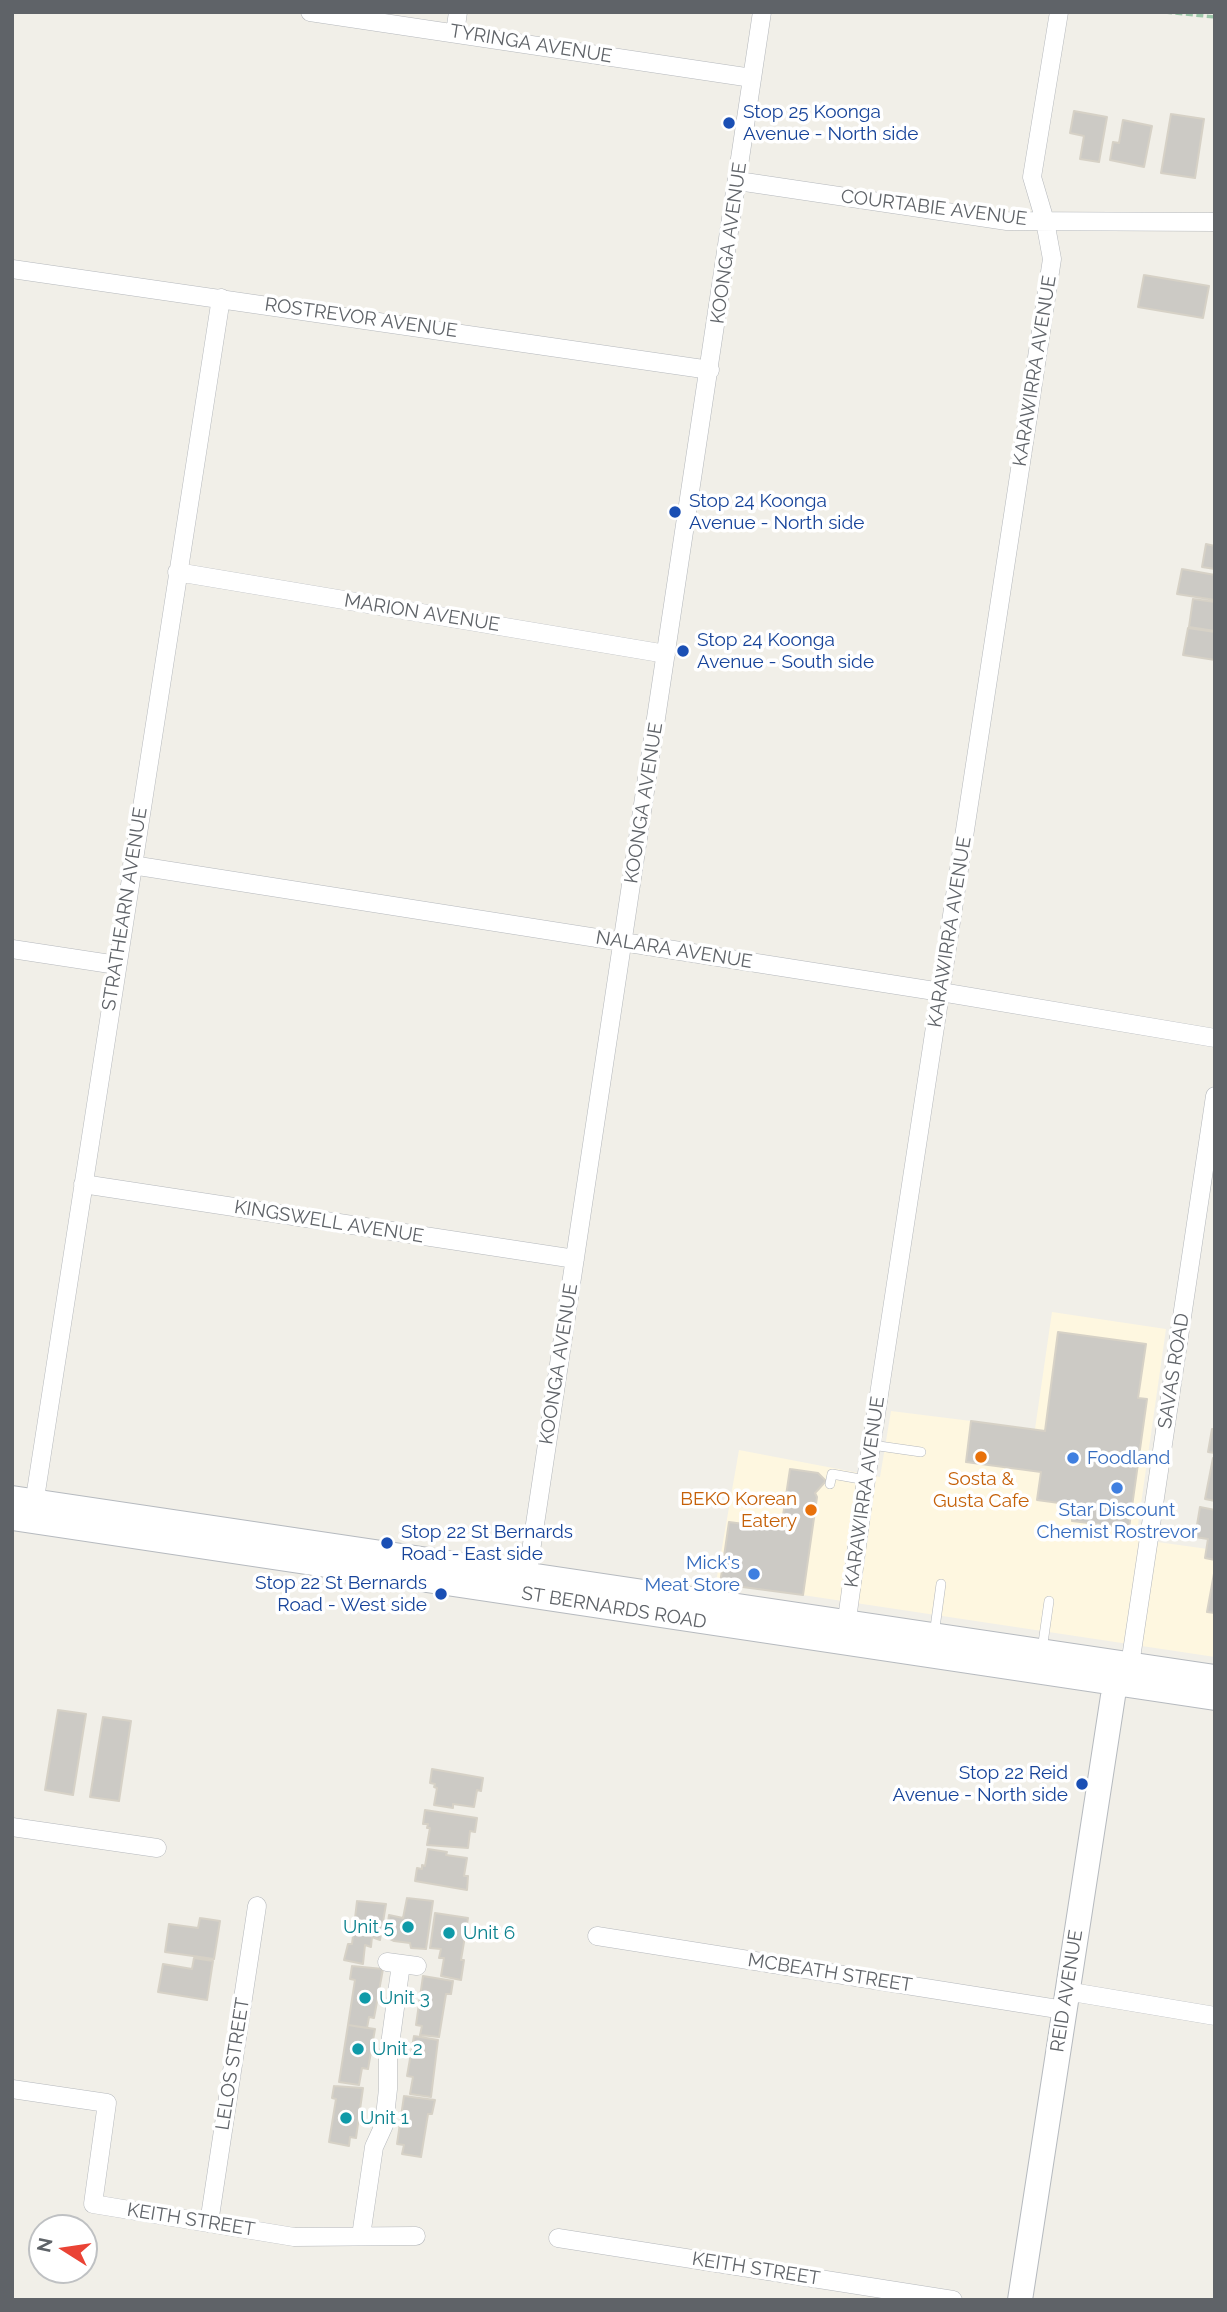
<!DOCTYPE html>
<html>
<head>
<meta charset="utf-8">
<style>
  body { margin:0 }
  #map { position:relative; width:1227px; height:2312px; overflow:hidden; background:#f1efe8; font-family:Raleway,sans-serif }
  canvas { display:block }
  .frame { position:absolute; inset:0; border:14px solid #5f6368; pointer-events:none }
  .north { position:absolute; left:28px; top:2214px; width:70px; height:70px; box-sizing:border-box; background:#fff; border:2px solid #bfc1c3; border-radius:50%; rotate:282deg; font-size:19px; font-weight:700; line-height:28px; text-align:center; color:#5f6368 }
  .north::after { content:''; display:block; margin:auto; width:24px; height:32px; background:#ea4335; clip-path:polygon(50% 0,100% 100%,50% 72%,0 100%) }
</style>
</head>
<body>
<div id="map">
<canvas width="1227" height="2312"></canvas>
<div class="frame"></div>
<div class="north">N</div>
</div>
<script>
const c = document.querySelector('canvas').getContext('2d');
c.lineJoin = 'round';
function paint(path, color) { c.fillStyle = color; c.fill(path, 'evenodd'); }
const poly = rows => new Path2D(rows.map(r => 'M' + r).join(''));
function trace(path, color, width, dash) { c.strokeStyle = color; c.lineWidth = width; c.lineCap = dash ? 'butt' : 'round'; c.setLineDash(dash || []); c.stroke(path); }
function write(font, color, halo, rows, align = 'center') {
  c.font = font + ' Raleway,sans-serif'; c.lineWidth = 7; c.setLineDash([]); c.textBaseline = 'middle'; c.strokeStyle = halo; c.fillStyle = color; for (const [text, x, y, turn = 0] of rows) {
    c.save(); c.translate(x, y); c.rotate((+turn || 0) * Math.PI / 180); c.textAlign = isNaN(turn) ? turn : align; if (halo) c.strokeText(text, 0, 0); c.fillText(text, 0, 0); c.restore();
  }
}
paint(poly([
  [1052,1312,1166,1329,1136,1539,1215,1550,1215,1657,716,1582,739,1450,880,1477,891,1411,1035,1429]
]), '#fef7e0');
const building = poly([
  [1074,111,1107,117,1099,162,1080,159,1084,136,1070,133,1074,111],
  [1171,114,1204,119,1195,178,1161,173,1171,114],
  [1123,120,1152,126,1144,167,1110,160,1113,142,1119,143,1123,120],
  [1144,275,1209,286,1203,318,1138,307,1144,275],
  [1206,544,1215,546,1215,569,1202,567,1206,544],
  [1182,569,1215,575,1215,600,1177,594,1182,569],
  [1193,599,1215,602,1215,631,1189,627,1193,599],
  [1188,628,1215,632,1215,660,1183,655,1188,628],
  [1058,1332,1146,1344,1138,1398,1147,1399,1129,1528,1072,1521,1074,1505,1037,1500,1041,1472,966,1462,971,1421,1045,1431,1058,1332],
  [1212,1429,1215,1429,1215,1453,1208,1452,1212,1429],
  [1213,1458,1215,1458,1215,1501,1205,1499,1213,1458],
  [790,1469,818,1473,826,1481,815,1493,817,1497,803,1595,720,1584,729,1522,781,1529,790,1469],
  [1200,1507,1215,1510,1215,1560,1205,1558,1208,1539,1195,1537,1200,1507],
  [1215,1568,1215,1613,1207,1612,1215,1568],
  [58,1710,86,1714,73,1795,45,1790,58,1710],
  [103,1717,131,1721,119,1801,90,1797,103,1717],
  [432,1769,483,1778,481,1791,477,1790,474,1807,453,1804,453,1808,434,1805,437,1788,434,1787,435,1784,430,1783,432,1769],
  [425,1810,477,1818,475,1832,470,1831,468,1848,427,1845,430,1828,427,1828,428,1824,423,1824,425,1810],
  [428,1849,447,1852,446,1855,467,1858,464,1876,468,1876,467,1890,415,1881,417,1868,422,1869,422,1865,425,1866,428,1849],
  [407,1898,433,1901,426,1949,411,1948,410,1943,394,1941,386,1937,389,1915,403,1918,407,1898],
  [357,1901,386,1904,380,1940,372,1937,371,1947,365,1945,363,1964,344,1960,348,1944,352,1944,357,1901],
  [435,1913,468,1918,461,1960,464,1960,461,1980,441,1976,444,1958,439,1958,441,1949,430,1948,435,1913],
  [200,1918,220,1921,214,1959,165,1952,169,1924,198,1928,200,1918],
  [194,1958,213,1961,207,2000,158,1992,163,1964,192,1969,194,1958],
  [352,1966,383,1969,374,2018,369,2017,367,2028,348,2025,355,1980,350,1979,352,1966],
  [423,1976,453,1981,451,1994,446,1994,439,2037,420,2035,422,2026,416,2025,423,1976],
  [348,2025,375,2029,368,2069,362,2068,359,2085,339,2082,348,2025],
  [414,2036,438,2040,431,2097,410,2094,413,2077,407,2076,414,2036],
  [334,2086,363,2088,356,2138,350,2137,349,2146,329,2142,336,2099,332,2098,334,2086],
  [404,2096,435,2100,432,2114,428,2114,421,2157,402,2154,404,2145,397,2144,404,2096]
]);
paint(building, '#cccac5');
trace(building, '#d6d1c6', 2);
const lane = poly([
  [872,1445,921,1452],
  [830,1484,832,1474,866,1480],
  [934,1635,941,1584],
  [1042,1650,1049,1601]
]);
const street = poly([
  [310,12,752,78],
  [455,33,458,12],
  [738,181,1007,221,1215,222],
  [12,269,710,370],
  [177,572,666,654],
  [132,865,941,992,1215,1038],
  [12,949,117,965],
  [83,1184,575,1259],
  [33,1511,221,298],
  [526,1584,762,12],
  [845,1634,866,1480,1052,259,1045,221,1032,177,1059,12],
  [1124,1672,1130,1665,1215,1096],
  [12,1827,157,1848],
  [597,1936,1064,2010],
  [387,1962,417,1966],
  [1066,1991,1215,2016],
  [12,2089,107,2103,93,2204,294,2237,416,2236],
  [209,2223,257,1906],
  [361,2236,374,2147,384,2125,388,2089,388,2059,401,1964],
  [558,2238,953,2300]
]);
const secondary = poly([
  [12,1498,1215,1677],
  [12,1518,1215,1698],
  [1020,2300,1115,1683]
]);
trace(lane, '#b5b8bc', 10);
trace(street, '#b5b8bc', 19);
trace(secondary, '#b6babf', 26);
trace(poly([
  [1165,12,1215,17]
]), '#9cc7a9', 3.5, [7, 3.5]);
trace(lane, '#fff', 9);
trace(street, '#fff', 18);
trace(secondary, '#fff', 24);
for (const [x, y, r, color] of [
  [729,123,7,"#1a4fb4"],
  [675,512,7,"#1a4fb4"],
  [683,651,7,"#1a4fb4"],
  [981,1457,7,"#e8710a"],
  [1073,1458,7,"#3f7fe0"],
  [1117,1488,7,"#3f7fe0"],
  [811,1510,7,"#e8710a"],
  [387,1543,7,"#1a4fb4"],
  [754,1574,7,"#3f7fe0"],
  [441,1594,7,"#1a4fb4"],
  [1082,1784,7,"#1a4fb4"],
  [408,1927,7,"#0f9aa8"],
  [449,1933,7,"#0f9aa8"],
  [365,1998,7,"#0f9aa8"],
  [358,2049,7,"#0f9aa8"],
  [346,2118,7,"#0f9aa8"]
]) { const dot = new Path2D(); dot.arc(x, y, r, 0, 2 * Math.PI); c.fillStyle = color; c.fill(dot); trace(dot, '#fff', 2.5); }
write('19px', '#5f6368', '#fff', [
  ["TYRINGA AVENUE",531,44,9],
  ["COURTABIE AVENUE",934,208,7],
  ["KOONGA AVENUE",729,243,-82],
  ["ROSTREVOR AVENUE",361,318,8],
  ["KARAWIRRA AVENUE",1035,371,-81],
  ["MARION AVENUE",422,613,9],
  ["KOONGA AVENUE",644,803,-81],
  ["STRATHEARN AVENUE",125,909,-81],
  ["KARAWIRRA AVENUE",950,932,-81],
  ["NALARA AVENUE",674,950,9],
  ["KINGSWELL AVENUE",329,1222,9],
  ["KOONGA AVENUE",559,1364,-81],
  ["SAVAS ROAD",1174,1371,-81],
  ["KARAWIRRA AVENUE",865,1492,-82],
  ["ST BERNARDS ROAD",614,1608,9],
  ["MCBEATH STREET",830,1973,9],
  ["REID AVENUE",1067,1991,-81],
  ["LELOS STREET",233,2064,-81],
  ["KEITH STREET",191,2220,9],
  ["KEITH STREET",756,2269,9]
]);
write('19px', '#164399', '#fff', [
  ["Stop 25 Koonga",743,112],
  ["Avenue - North side",743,134],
  ["Stop 24 Koonga",689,501],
  ["Avenue - North side",689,523],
  ["Stop 24 Koonga",697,640],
  ["Avenue - South side",697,662],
  ["Stop 22 St Bernards",401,1532],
  ["Road - East side",401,1554],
  ["Stop 22 St Bernards",427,1583,"right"],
  ["Road - West side",427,1605,"right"],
  ["Stop 22 Reid",1068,1773,"right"],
  ["Avenue - North side",1068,1795,"right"]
], 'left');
write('19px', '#366cbe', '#fff', [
  ["Foodland",1087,1458],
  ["Star Discount",1117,1510,"center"],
  ["Chemist Rostrevor",1117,1532,"center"],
  ["Mick's",740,1563,"right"],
  ["Meat Store",740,1585,"right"]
], 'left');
write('19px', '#c56008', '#fff', [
  ["Sosta &",981,1479],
  ["Gusta Cafe",981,1501],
  ["BEKO Korean",797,1499,"right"],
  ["Eatery",797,1521,"right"]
]);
write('19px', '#0d838f', '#fff', [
  ["Unit 5",394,1927,"right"],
  ["Unit 6",463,1933],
  ["Unit 3",379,1998],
  ["Unit 2",372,2049],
  ["Unit 1",360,2118]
], 'left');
</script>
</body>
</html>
